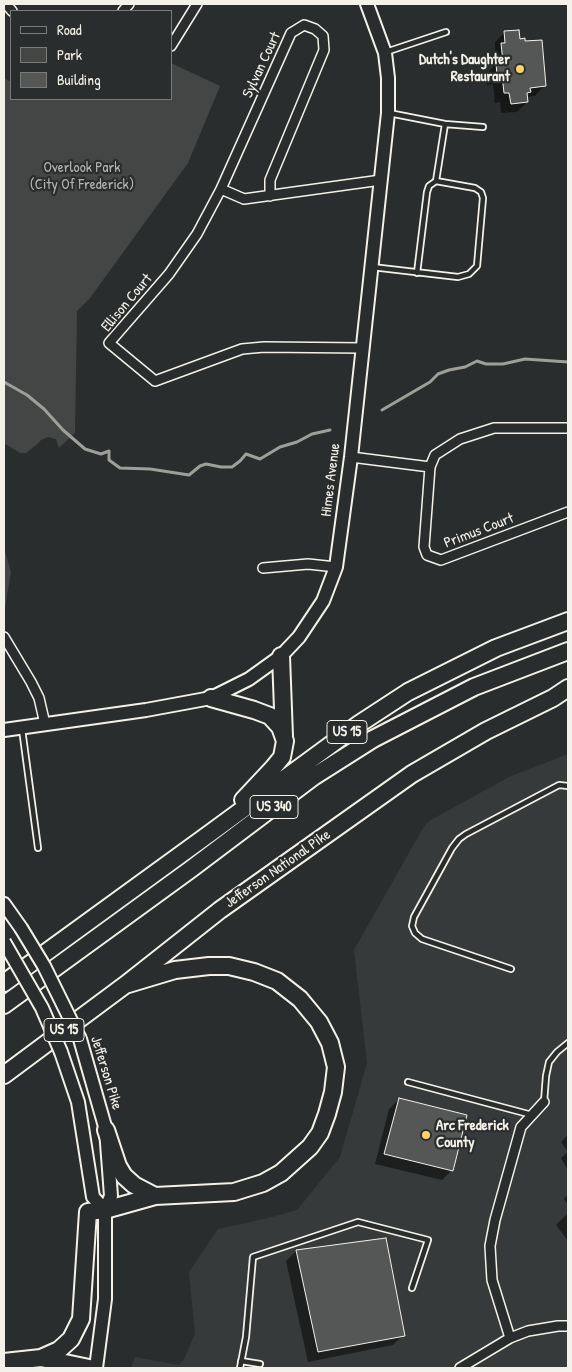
<!DOCTYPE html>
<html>
<head>
<meta charset="utf-8">
<style>
  body { margin:0 }
  #map { position:relative; width:572px; height:1372px; overflow:hidden; background:#2a2d2e; font-family:"Patrick Hand",sans-serif }
  canvas { display:block }
  .frame { position:absolute; inset:0; border:5px solid #f4f1e8; pointer-events:none }
  .legend { position:absolute; left:10px; top:10px; width:162px; height:90px; box-sizing:border-box; background:#2a2d2e; border:1px solid #7b7b78; margin:0; padding:6px 9px; list-style:none; font-size:15px; color:#f4f1e8 }
  .legend li { display:flex; align-items:center; gap:10px; height:25px }
  .legend b { width:25px; border:1px solid #7b7b78 }
</style>
</head>
<body>
<div id="map">
<canvas width="572" height="1372"></canvas>
<div class="frame"></div>
<ul class="legend">
<li><b style="height:6px;background:#2a2d2e"></b>Road</li>
<li><b style="height:14px;background:#444645"></b>Park</li>
<li><b style="height:14px;background:#555756"></b>Building</li>
</ul>
</div>
<script>
const c = document.querySelector('canvas').getContext('2d');
c.lineJoin = 'round';
function paint(path, color) { c.fillStyle = color; c.fill(path, 'evenodd'); }
const poly = rows => new Path2D(rows.map(r => 'M' + r).join(''));
function trace(path, color, width, dash) { c.strokeStyle = color; c.lineWidth = width; c.lineCap = dash ? 'butt' : 'round'; c.setLineDash(dash || []); c.stroke(path); }
function write(font, color, halo, rows, align = 'center') {
  c.font = font + ' "Patrick Hand",sans-serif'; c.lineWidth = 4.5; c.setLineDash([]); c.textBaseline = 'middle'; c.strokeStyle = halo; c.fillStyle = color; for (const [text, x, y, turn = 0] of rows) {
    c.save(); c.translate(x, y); c.rotate((+turn || 0) * Math.PI / 180); c.textAlign = isNaN(turn) ? turn : align; if (halo) c.strokeText(text, 0, 0); c.fillText(text, 0, 0); c.restore();
  }
}
paint(poly([
  [568,754,568,1368,131,1368,135,1357,179,1365,184,1359,195,1334,189,1272,218,1229,268,1218,297,1210,340,1157,367,1063,354,950,423,828,429,821,509,777]
]), '#373a3a');
paint(poly([
  [171,63,220,86,188,163,90,298,77,311,75,433,59,448,56,439,48,437,41,440,35,446,26,453,20,453,4,443,4,78,11,82,11,99,171,99],
  [4,548,11,572,4,613]
]), '#444645');
paint(poly([
  [505,32,518,40,544,86,535,96,526,97,527,102,517,112,501,113,500,102,495,103,493,84,487,85,486,74,493,68,492,54,495,51,495,42],
  [399,1099,452,1170,442,1180,375,1164,389,1109],
  [568,1135,568,1170,561,1158,568,1152,561,1142],
  [568,1194,568,1205,564,1199],
  [568,1213,568,1241,556,1225],
  [296,1251,403,1335,393,1345,308,1362,286,1261]
]), '#0007');
trace(poly([
  [4,382,27,395,44,409,63,430,85,449,101,454,109,451,109,460,120,468,150,469,189,475,200,466,206,464,221,467,232,467,240,461,246,454,260,459,280,447,297,442,312,434,330,430],
  [382,410,430,382,438,374,449,370,465,367,477,361,486,364,503,364,525,359,568,362]
]), '#9f9f9a', 3);
const building = poly([
  [519,30,520,39,525,38,525,41,542,40,546,86,530,88,531,92,527,93,528,102,511,104,509,93,504,93,502,75,497,76,496,63,503,63,501,43,505,43,504,31,519,30],
  [399,1098,467,1115,453,1171,384,1154,399,1098],
  [386,1238,405,1336,318,1352,296,1250,386,1238]
]);
paint(building, '#555756');
trace(building, '#f4f1e8', 1);
const lane = poly([
  [386,52,446,32],
  [389,113,445,124,483,127],
  [372,267,458,277,469,274,477,266,483,198,481,192,475,188,436,181,445,124],
  [417,273,427,192,429,186,436,181],
  [22,729,38,848],
  [511,969,422,939,415,933,412,926,414,917,452,848,459,839,466,834,559,785,568,786],
  [408,1082,532,1115],
  [544,1102,546,1076,549,1062,557,1052,568,1043],
  [241,1361,260,1364],
  [240,1368,246,1337,253,1257,358,1222,428,1240,412,1288]
]);
const street = poly([
  [6,4,12,11],
  [123,11,129,4],
  [171,46,197,4],
  [221,189,291,33,304,25,315,29,323,36,324,50,270,180,270,196],
  [362,348,264,347,242,349,155,381,109,343,169,274,197,234,221,189,244,199,381,180],
  [568,428,494,428,460,439,435,455,430,467,424,547,427,555,441,560,568,512],
  [351,457,430,467],
  [263,568,308,564,336,567],
  [4,637,31,682,39,698,45,724],
  [510,1338,492,1280,490,1246,495,1220,521,1127,544,1102],
  [460,1368,510,1338,528,1331,558,1326,568,1326]
]);
const secondary = poly([
  [4,730,146,710,211,698,249,679,281,656,299,637,323,601,336,567,351,457,388,113,388,78,385,53,367,4],
  [4,904,21,928],
  [80,1039,106,1130,111,1196,105,1210,105,1299,96,1368],
  [61,1052,78,1102,93,1197,105,1210]
]);
const highway = poly([
  [281,656,284,736],
  [211,698,254,710,270,716,280,727,285,741,282,757,273,768,243,800],
  [4,983,209,834,359,724,408,692,496,648,568,621],
  [4,1005,191,869,313,777,373,739,474,687,568,651],
  [4,1075,125,985,220,910,412,774,486,731,553,698,568,688],
  [106,1130,118,1166,124,1176,134,1185,155,1196],
  [41,1358,59,1350,71,1339,81,1319,88,1212,105,1210,155,1196,234,1192,263,1183,281,1173,310,1147,320,1133,327,1114,333,1092,336,1067,330,1043,319,1022,300,999,277,981,254,972,229,966,209,966,175,970,125,985],
  [4,1362,41,1358,89,1368]
]);
trace(lane, '#f4f1e8', 8);
trace(street, '#f4f1e8', 12);
trace(secondary, '#f4f1e8', 16);
trace(highway, '#f4f1e8', 20);
trace(lane, '#2a2d2e', 4.5);
trace(street, '#2a2d2e', 9);
trace(secondary, '#2a2d2e', 12);
trace(highway, '#2a2d2e', 16);
const secondaryBridge = poly([
  [21,928,44,966,80,1039],
  [4,942,42,1008,61,1052]
]);
trace(secondaryBridge, '#f4f1e8', 16, []);
trace(secondaryBridge, '#2a2d2e', 12);
for (const [x, y, r, color] of [
  [520,69,5,"#ffd166"],
  [426,1135,5,"#ffd166"]
]) { const dot = new Path2D(); dot.arc(x, y, r, 0, 2 * Math.PI); c.fillStyle = color; c.fill(dot); trace(dot, '#2a2d2e', 2); }
for (const [x, y, w] of [
  [347,732,40],
  [274,807,48],
  [64,1030,40]
]) { const box = new Path2D(); box.roundRect(x - w / 2, y - 11.5, w, 23, 4); c.fillStyle = '#2a2d2e'; c.fill(box); trace(box, '#f4f1e8', 1); }
write('bold 14px', '#f4f1e8', null, [
  ["US 15",347,732],
  ["US 340",274,807],
  ["US 15",64,1030]
]);
write('bold 15px', '#f4f1e8', '#2a2d2e', [
  ["Dutch's Daughter",510,60],
  ["Restaurant",510,77],
  ["Arc Frederick",436,1126,"left"],
  ["County",436,1143,"left"]
], 'right');
write('15px', '#f4f1e8', '#2a2d2e', [
  ["Sylvan Court",262,65,-65],
  ["Ellison Court",127,303,-50],
  ["Himes Avenue",331,480,-83],
  ["Primus Court",479,531,-21],
  ["Jefferson National Pike",278,869,-35],
  ["Jefferson Pike",106,1073,73]
]);
write('15px', '#b6b5af', '#2a2d2e', [
  ["Overlook Park",82,168],
  ["(City Of Frederick)",82,185]
]);
</script>
</body>
</html>
